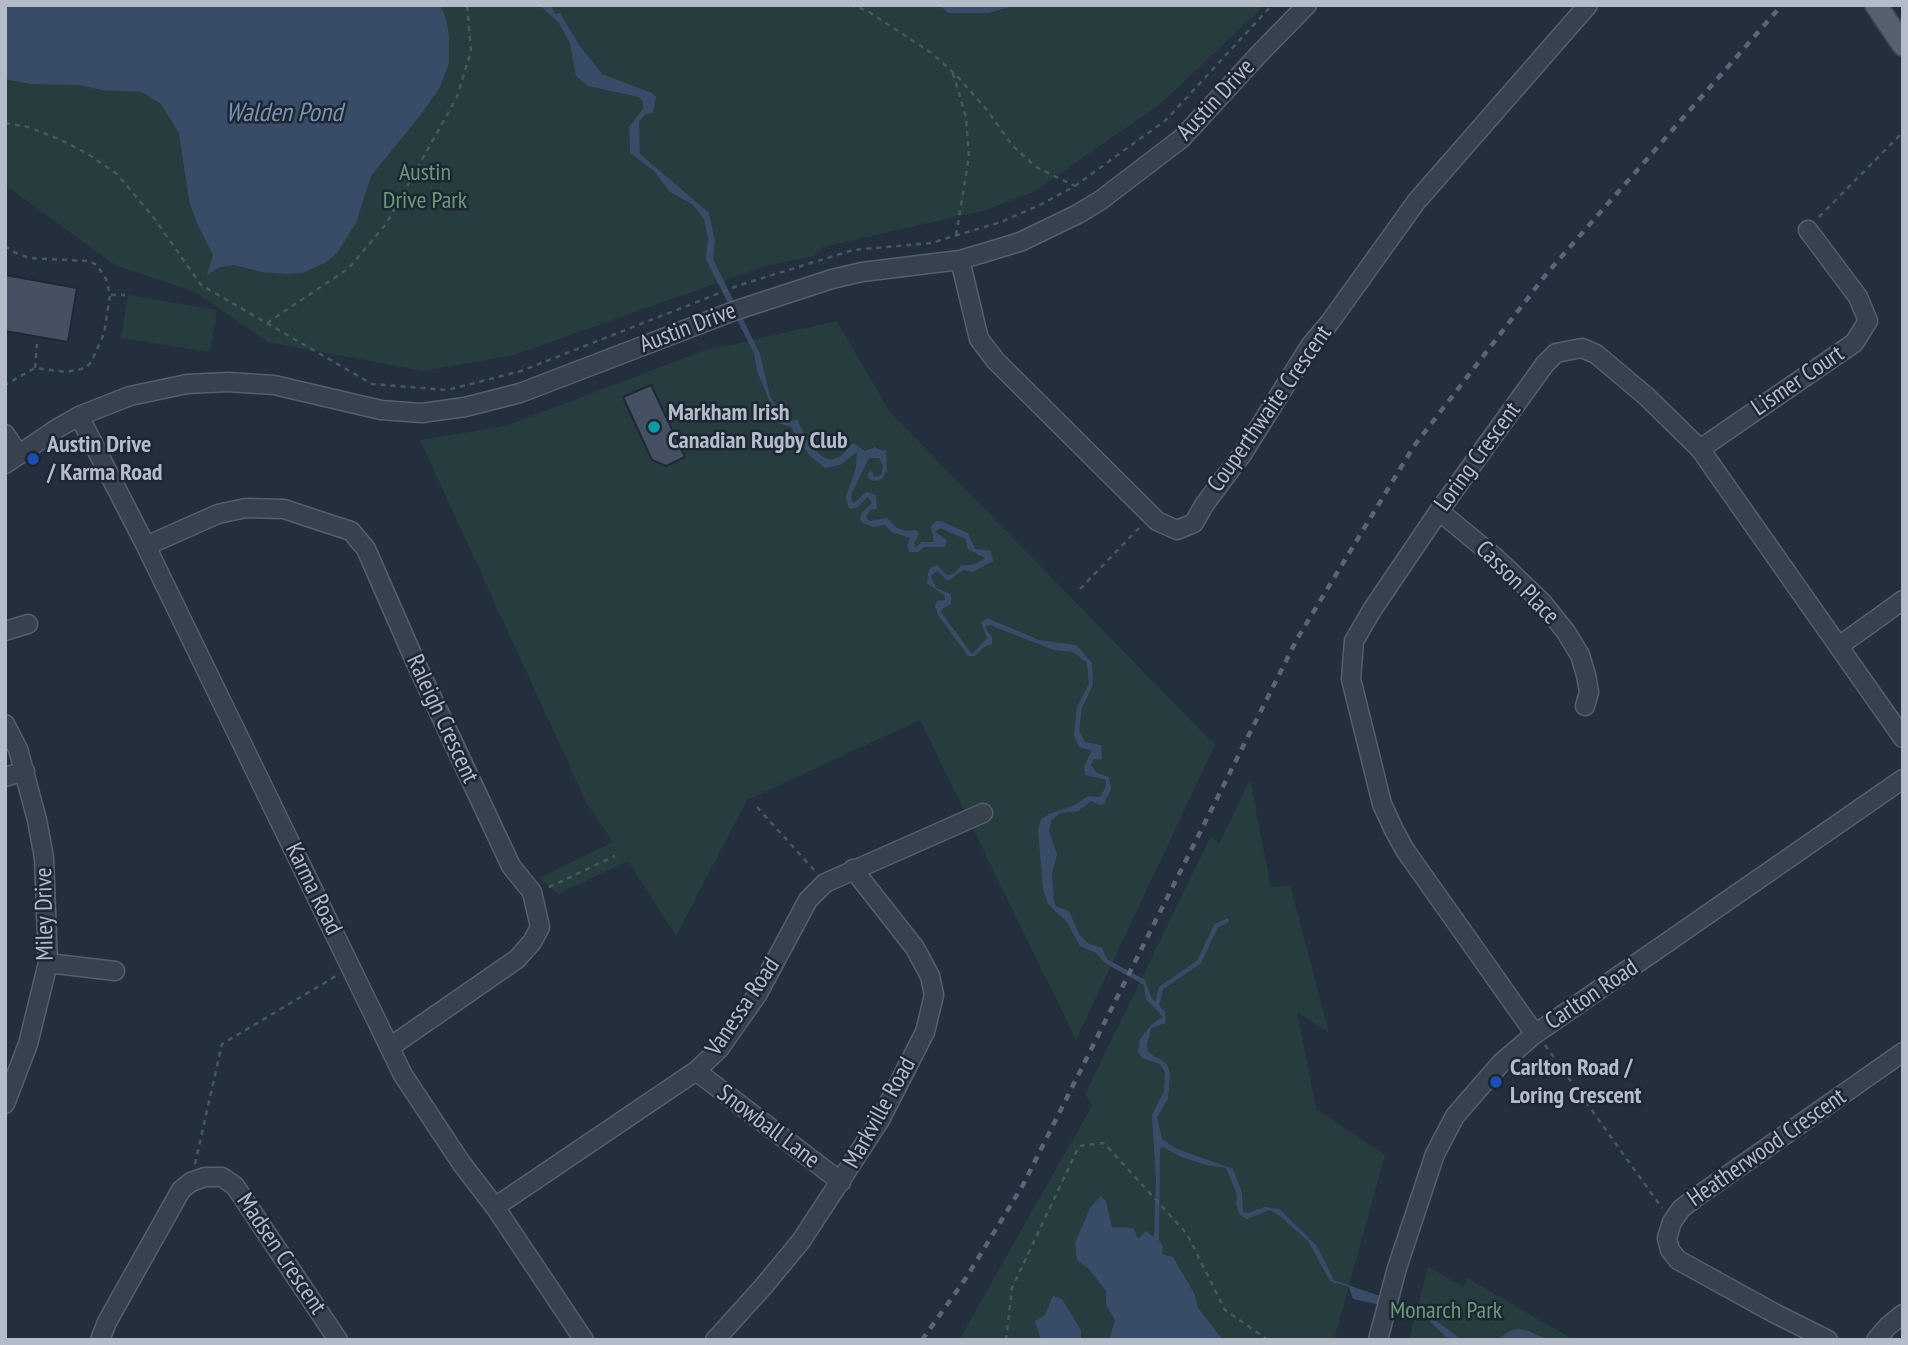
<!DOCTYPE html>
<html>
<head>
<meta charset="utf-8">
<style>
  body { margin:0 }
  #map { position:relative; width:1908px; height:1345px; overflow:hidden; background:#242f3e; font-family:"PT Sans Narrow",sans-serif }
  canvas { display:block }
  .frame { position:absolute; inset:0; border:7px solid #b4bcc9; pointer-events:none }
</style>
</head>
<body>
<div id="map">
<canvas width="1908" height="1345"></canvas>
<div class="frame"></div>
</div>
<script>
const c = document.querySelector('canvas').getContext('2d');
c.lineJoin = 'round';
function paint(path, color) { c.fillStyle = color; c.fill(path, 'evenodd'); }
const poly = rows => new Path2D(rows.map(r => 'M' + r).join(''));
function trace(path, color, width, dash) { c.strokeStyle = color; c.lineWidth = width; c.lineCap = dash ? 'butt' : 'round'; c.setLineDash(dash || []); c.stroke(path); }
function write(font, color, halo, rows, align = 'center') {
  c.font = font + ' "PT Sans Narrow",sans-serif'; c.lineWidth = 5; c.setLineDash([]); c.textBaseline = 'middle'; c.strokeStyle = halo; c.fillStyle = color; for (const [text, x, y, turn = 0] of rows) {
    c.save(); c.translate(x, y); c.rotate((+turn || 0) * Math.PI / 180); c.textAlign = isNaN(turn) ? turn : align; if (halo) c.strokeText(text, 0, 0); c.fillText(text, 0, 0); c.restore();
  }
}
paint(poly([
  [5,5,1265,5,1159,105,1033,192,986,210,823,247,814,256,765,266,514,355,423,371,268,342,195,292,115,265,5,185],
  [128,295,217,310,210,352,121,338],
  [837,321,889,411,1215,745,1076,1040,920,720,747,800,676,936,628,861,558,894,539,878,613,842,587,804,420,440,505,426,703,351],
  [1250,780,1271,887,1290,885,1329,1033,1297,1012,1316,1109,1385,1155,1334,1340,959,1340,1089,1111,1092,1105,1085,1094,1211,836,1219,843],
  [1428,1267,1464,1287,1467,1278,1574,1340,1409,1340]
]), '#263c3f');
paint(poly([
  [5,5,440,5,446,18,449,37,449,63,440,87,422,113,371,176,356,223,337,253,325,263,302,273,286,274,262,272,234,265,220,267,207,275,213,255,196,221,189,200,179,133,161,104,142,92,102,90,79,85,31,84,5,79],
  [539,5,551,5,555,14,560,13,579,45,602,74,652,93,656,97,653,113,645,114,639,122,640,154,709,213,715,242,713,259,760,354,770,396,777,407,777,418,783,416,789,422,797,419,808,443,821,456,831,460,841,456,853,443,865,451,875,447,883,451,886,450,887,470,882,479,874,481,869,479,868,474,871,470,874,477,881,475,883,466,879,458,869,458,852,493,851,500,854,503,866,492,876,495,877,509,871,509,866,516,869,521,887,518,897,528,907,531,916,530,919,533,914,544,915,548,922,542,934,542,931,526,937,521,941,521,968,533,975,549,991,551,993,561,973,572,963,570,948,581,937,571,931,576,936,588,951,594,951,604,942,609,941,612,972,654,987,638,981,623,987,618,1039,640,1076,645,1092,663,1093,684,1082,708,1079,730,1085,742,1101,745,1102,757,1101,760,1094,759,1091,765,1097,773,1109,777,1111,789,1104,804,1100,805,1091,801,1078,811,1060,813,1051,821,1049,831,1057,854,1052,874,1054,902,1056,906,1069,911,1079,934,1087,943,1102,948,1107,959,1145,980,1151,997,1165,1012,1166,1023,1151,1028,1147,1045,1148,1052,1166,1063,1170,1073,1168,1099,1157,1117,1162,1139,1175,1148,1233,1169,1242,1193,1243,1212,1248,1213,1264,1207,1279,1209,1317,1246,1334,1280,1423,1311,1462,1340,1446,1337,1422,1314,1353,1299,1349,1287,1330,1281,1308,1241,1280,1216,1270,1210,1247,1219,1240,1215,1236,1205,1237,1195,1226,1168,1206,1165,1179,1156,1163,1147,1160,1149,1159,1240,1163,1247,1162,1254,1173,1257,1195,1295,1198,1308,1223,1340,1109,1340,1115,1320,1106,1305,1106,1291,1089,1269,1077,1260,1075,1243,1090,1208,1101,1196,1106,1201,1112,1227,1133,1228,1138,1239,1146,1231,1154,1237,1156,1181,1152,1115,1164,1091,1165,1072,1160,1064,1142,1058,1138,1052,1140,1039,1152,1024,1163,1017,1146,999,1144,985,1105,963,1096,953,1080,946,1067,922,1048,904,1043,889,1038,830,1041,819,1049,814,1075,805,1088,796,1100,797,1106,787,1106,780,1085,775,1084,766,1092,751,1079,747,1074,735,1077,707,1089,684,1087,663,1073,652,1054,650,990,625,986,626,986,629,992,637,992,644,984,647,975,656,968,656,938,615,935,606,937,601,945,600,944,595,927,583,928,574,930,568,937,565,947,575,953,574,961,566,976,564,985,558,968,549,965,539,940,528,935,532,947,540,945,547,924,547,918,552,909,552,907,545,910,538,892,532,885,525,873,527,863,523,860,519,862,512,872,503,868,497,856,508,850,509,848,507,846,496,856,468,857,452,840,465,825,468,809,455,791,427,769,420,771,405,757,371,754,353,706,260,708,238,704,219,692,204,670,192,654,171,630,153,629,127,643,109,643,102,639,97,588,86,576,76,570,43,558,22],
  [939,5,1016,5,989,13,948,13],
  [1053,1296,1062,1299,1081,1330,1081,1340,1041,1340,1035,1321,1045,1315],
  [1515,1329,1526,1330,1549,1340,1517,1338,1497,1340,1506,1333]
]), '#394c67');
trace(poly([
  [1157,1005,1161,988,1199,962,1216,926,1227,921]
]), '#394c67', 4.5);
const building = poly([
  [5,275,77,288,68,342,5,331,5,275],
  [651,385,685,457,666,466,652,460,623,397,651,385]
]);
paint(building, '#455162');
trace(building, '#1f2835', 2);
const minor = poly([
  [960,260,979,339,996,361,1157,521,1177,530,1194,523,1204,505,1243,453,1310,346,1330,322,1416,202,1588,5],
  [79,416,146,546,403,1075,462,1164,495,1207,584,1340],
  [5,434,19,455],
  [1700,449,1854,343,1868,321,1858,297,1808,230],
  [5,464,58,428,79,416,130,396,187,384,228,382,274,385,381,410,422,413,465,407,520,393,734,311,832,279,862,272,960,260,1020,242,1078,214,1101,200,1182,138,1261,52,1307,5],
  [1439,511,1496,558,1542,602,1566,632,1580,655,1586,675,1589,692,1585,706],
  [146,546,218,514,246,508,284,509,320,521,351,531,366,549,415,661,511,866,532,892,540,927,532,942,517,959,390,1047],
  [5,631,28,624],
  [1839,646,1903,600],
  [5,724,18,749,37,820,44,858,48,963,28,1044,5,1104],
  [5,777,25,771],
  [48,963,115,971],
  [1535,1034,1405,850,1394,830,1382,804,1351,679,1354,641,1372,610,1439,511,1545,364,1556,353,1582,348,1596,354,1646,396,1700,449,1903,738],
  [696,1071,841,1182],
  [495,1207,696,1071,719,1049,757,995,808,900,825,883,983,813],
  [100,1340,107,1322,181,1190,191,1182,205,1177,222,1177,235,1186,338,1340],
  [715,1340,763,1287,801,1241,880,1120,925,1032,934,995,930,976,915,948,853,869],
  [1378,1340,1397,1268,1435,1154,1455,1116,1502,1062,1535,1034,1903,779],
  [1828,1340,1774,1313,1678,1260,1670,1250,1667,1238,1672,1222,1681,1209,1695,1198,1903,1052],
  [1876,1340,1888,1326,1903,1314]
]);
const major = poly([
  [1876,5,1903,45]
]);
trace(minor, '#565f6c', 21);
trace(major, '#414a57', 24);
trace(poly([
  [850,5,866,10,933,54,957,76,987,110,1012,145,1036,167,1075,186],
  [953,73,966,117,969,157,956,235],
  [5,123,28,127,59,139,88,154,117,174,154,218,201,285,372,384,447,390,521,371,740,285,853,250,931,243,1001,222,1040,205,1075,186,1166,120,1272,5],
  [1819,217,1903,132],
  [5,246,14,252,29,258,89,261,97,265,106,279,110,295,104,334,91,362,86,368,66,372,35,368,5,385],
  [111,295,125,295],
  [267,323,349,268,386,224,457,97,471,51,467,5],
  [35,368,37,344],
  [1080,589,1139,528],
  [757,807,814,870],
  [549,887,615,856],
  [1545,1045,1662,1208],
  [195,1164,222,1044,336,976],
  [1006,1340,1012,1288,1079,1146,1104,1143,1187,1234,1225,1310,1268,1340]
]), '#44595c', 2.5, [5, 5]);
trace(minor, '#38414e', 18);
trace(major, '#56606e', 21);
trace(poly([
  [922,1340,966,1278,1023,1185,1297,639,1414,446,1548,272,1782,5]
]), '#5a6575', 4.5, [7, 7]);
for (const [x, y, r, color] of [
  [654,427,7,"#0f9aa8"],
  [33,459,7,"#1a4fb4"],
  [1496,1082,7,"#1a4fb4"]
]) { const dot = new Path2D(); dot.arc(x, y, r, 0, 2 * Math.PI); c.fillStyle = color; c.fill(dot); trace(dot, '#1d2633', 2.5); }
write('24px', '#b4bcc9', '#1d2633', [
  ["Austin Drive",1216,100,-47],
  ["Austin Drive",688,328,-21],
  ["Lismer Court",1798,381,-34],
  ["Couperthwaite Crescent",1270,409,-55],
  ["Loring Crescent",1478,457,-54],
  ["Casson Place",1517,583,45],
  ["Raleigh Crescent",442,719,65],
  ["Karma Road",313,889,64],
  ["Miley Drive",45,914,-91],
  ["Carlton Road",1592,995,-34],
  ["Vanessa Road",743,1007,-56],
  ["Markville Road",880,1113,-61],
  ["Snowball Lane",768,1127,37],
  ["Heatherwood Crescent",1767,1148,-35],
  ["Madsen Crescent",281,1254,56]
]);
write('24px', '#6b9a76', '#1d2633', [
  ["Austin",425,173],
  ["Drive Park",425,201],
  ["Monarch Park",1446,1311]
]);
write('bold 24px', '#b4bcc9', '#1d2633', [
  ["Markham Irish",668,413],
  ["Canadian Rugby Club",668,441],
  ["Austin Drive",47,445],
  ["/ Karma Road",47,473],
  ["Carlton Road /",1510,1068],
  ["Loring Crescent",1510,1096]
], 'left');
write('italic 26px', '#7c92b1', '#1d2633', [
  ["Walden Pond",284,114]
]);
</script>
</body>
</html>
